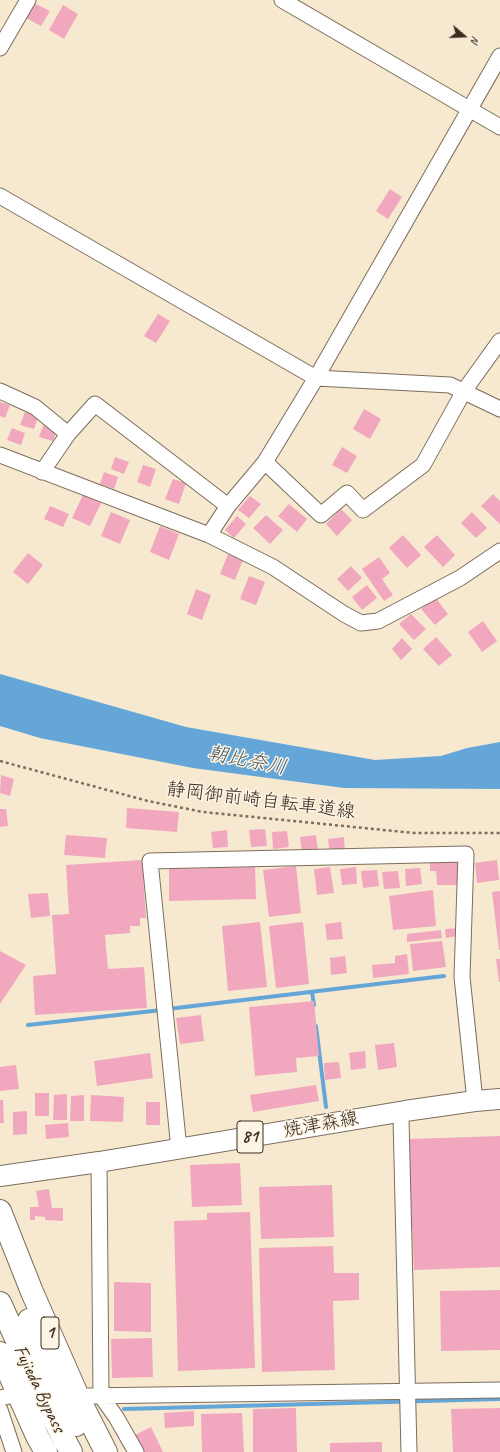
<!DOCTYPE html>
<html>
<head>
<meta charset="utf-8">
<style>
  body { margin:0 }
  #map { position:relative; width:500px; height:1452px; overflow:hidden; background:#f6e9d0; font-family:Caveat,sans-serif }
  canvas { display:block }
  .north { position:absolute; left:444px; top:16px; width:40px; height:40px; -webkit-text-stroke:3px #fcf5e5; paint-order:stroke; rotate:109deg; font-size:11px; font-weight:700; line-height:16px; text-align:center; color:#3b2a1e }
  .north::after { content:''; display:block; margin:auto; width:14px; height:18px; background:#3b2a1e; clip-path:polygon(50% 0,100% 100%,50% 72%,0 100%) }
</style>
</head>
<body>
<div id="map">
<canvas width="500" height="1452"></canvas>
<div class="north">N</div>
</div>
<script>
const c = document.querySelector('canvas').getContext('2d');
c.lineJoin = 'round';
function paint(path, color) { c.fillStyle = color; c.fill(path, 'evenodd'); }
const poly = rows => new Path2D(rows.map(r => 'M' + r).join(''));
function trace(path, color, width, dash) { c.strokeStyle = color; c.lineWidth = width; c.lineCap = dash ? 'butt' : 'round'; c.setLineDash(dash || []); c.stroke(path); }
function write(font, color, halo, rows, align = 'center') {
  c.font = font + ' Caveat,"Klee One",sans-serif'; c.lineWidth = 3; c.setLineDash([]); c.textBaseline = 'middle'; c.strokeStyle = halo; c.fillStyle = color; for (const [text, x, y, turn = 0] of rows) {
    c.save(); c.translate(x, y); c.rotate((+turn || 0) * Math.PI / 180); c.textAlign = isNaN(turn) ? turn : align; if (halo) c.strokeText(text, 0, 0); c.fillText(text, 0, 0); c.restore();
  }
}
paint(poly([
  [0,674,186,727,375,760,441,756,467,748,500,742,500,789,344,788,193,768,40,738,0,726]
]), '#64a6d8');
trace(poly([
  [312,992,314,1005],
  [168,1009,444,976],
  [28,1025,162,1010],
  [316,1026,326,1107],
  [124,1409,500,1399]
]), '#64a6d8', 4);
paint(poly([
  [34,3,50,11,41,26,26,18],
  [63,5,78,14,64,39,49,30],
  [390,189,402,197,388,219,376,211],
  [158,314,170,321,156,343,144,336],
  [0,402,10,405,5,418,0,416],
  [364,409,381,419,370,439,353,429],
  [25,412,38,417,34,429,20,425],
  [44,424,57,429,53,441,39,437],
  [12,428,25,433,21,445,7,440],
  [342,447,357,456,347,473,332,465],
  [115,457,129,462,124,474,111,469],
  [143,465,156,469,150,487,137,482],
  [104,472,118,477,114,489,100,484],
  [173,479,186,483,179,504,165,499],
  [493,494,500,501,500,524,481,506],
  [83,495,101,503,90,526,72,518],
  [250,496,261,504,249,518,238,510],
  [289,504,307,519,297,532,278,516],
  [50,506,69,514,63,527,44,519],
  [341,509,352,520,337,536,326,524],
  [111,512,130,520,120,544,101,536],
  [472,512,487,528,476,538,461,523],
  [266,515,283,530,270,544,253,528],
  [237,516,246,524,234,538,225,530],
  [160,526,179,534,169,560,150,552],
  [403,535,421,555,407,568,389,548],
  [437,535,455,555,443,567,424,547],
  [28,553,43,565,28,584,13,572],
  [228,554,243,560,235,580,220,574],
  [379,557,390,573,382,579,393,595,384,601,362,569],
  [351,566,362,578,348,591,337,579],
  [249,576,265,582,256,605,240,599],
  [367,585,377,598,362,610,352,597],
  [196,589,211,595,202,620,187,614],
  [435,597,448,614,435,625,421,609],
  [411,614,426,629,414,640,399,624],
  [483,621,497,641,482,652,468,632],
  [436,637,452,655,439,666,423,649],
  [402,638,412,649,401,660,392,649],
  [1,775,14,779,10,796,0,793],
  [127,808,179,812,177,832,126,828],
  [0,809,6,809,8,826,0,827],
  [265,829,267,846,251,847,249,830],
  [227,830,228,847,213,848,211,832],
  [287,831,289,847,273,849,272,832],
  [66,835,107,838,105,858,64,855],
  [316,835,318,852,302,853,300,837],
  [344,837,345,854,330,855,328,839],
  [142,860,146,918,140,918,140,926,130,926,130,933,105,935,108,969,144,967,147,1008,35,1015,33,976,56,974,52,915,69,914,66,865],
  [497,860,499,880,477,883,475,863],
  [458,861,458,885,437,885,436,871,430,871,430,862],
  [296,866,301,913,269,917,263,870],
  [255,867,256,899,169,901,169,869],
  [330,867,334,893,317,895,314,869],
  [356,867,357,884,342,885,340,869],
  [420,868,422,884,406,886,405,869],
  [377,870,379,886,363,888,361,871],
  [398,871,400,888,384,889,382,872],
  [433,890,436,926,393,930,389,896],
  [500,891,500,950,499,950,492,892],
  [48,893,50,916,31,918,28,894],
  [260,922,267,987,228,991,222,926],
  [303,922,309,984,276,988,269,926],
  [341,922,343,939,327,940,325,924],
  [459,928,459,936,446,938,445,929],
  [441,930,442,938,407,942,407,934],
  [442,941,446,967,413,971,410,944],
  [0,951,26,965,0,1004],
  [407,954,409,974,373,978,372,965,395,963,395,956],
  [345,956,347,973,331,975,330,958],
  [496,959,500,959,500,982,499,982],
  [314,1001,319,1056,296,1058,297,1072,255,1076,249,1007],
  [201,1015,204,1041,180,1044,176,1018],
  [394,1043,397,1067,378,1070,375,1045],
  [365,1051,366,1068,351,1070,349,1053],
  [150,1053,153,1078,97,1086,94,1061],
  [339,1062,341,1078,325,1080,324,1063],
  [16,1065,19,1089,0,1091,0,1067],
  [316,1085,319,1101,253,1112,250,1095],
  [35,1093,49,1093,49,1116,35,1116],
  [67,1094,67,1120,53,1120,54,1095],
  [84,1095,84,1121,70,1121,71,1096],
  [91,1095,124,1097,123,1122,90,1121],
  [0,1100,3,1100,4,1123,0,1123],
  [146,1102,160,1102,160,1125,146,1125],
  [27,1111,27,1134,13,1135,13,1112],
  [68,1123,69,1137,46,1139,45,1125],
  [500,1136,500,1267,414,1270,408,1139],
  [240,1163,242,1205,192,1207,190,1165],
  [332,1185,334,1237,261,1239,259,1187],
  [49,1189,52,1208,63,1208,63,1221,45,1220,45,1217,35,1216,35,1220,30,1220,30,1207,39,1207,36,1191],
  [250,1212,255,1368,178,1371,174,1221,207,1220,207,1213],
  [333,1246,334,1273,359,1273,359,1300,333,1301,335,1370,262,1372,259,1248],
  [114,1282,151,1283,151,1332,114,1331],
  [500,1290,500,1350,441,1351,440,1291],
  [152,1338,153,1377,112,1378,111,1339],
  [296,1408,297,1452,253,1452,253,1409],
  [500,1408,500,1452,453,1452,451,1409],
  [194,1411,194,1426,165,1428,164,1413],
  [242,1413,244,1452,202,1452,201,1414],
  [151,1427,163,1452,141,1452,133,1436],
  [382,1442,382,1452,330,1452,330,1443]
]), '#f1a8be');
const minor = poly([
  [282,0,500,127],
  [0,48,28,0],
  [0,196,316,378,450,385,500,409],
  [0,391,35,407,68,434,95,404,228,506],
  [0,455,209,535,273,567,344,614,361,623,378,621,460,578,500,551],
  [265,462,321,515,347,493,363,510,423,465,464,391,500,341],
  [42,472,68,434],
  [209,535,228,506,265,462,316,378,500,56],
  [405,1111,401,1118,409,1452],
  [179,1149,150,861,466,854,462,977,475,1101],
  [99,1162,101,1396,116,1417,136,1452],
  [85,1396,500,1390],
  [0,1398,10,1396],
  [0,1410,14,1452]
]);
const major = poly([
  [0,1176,99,1162,405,1111,475,1101,500,1099]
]);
const highway = poly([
  [0,1211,32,1292,80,1401,106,1452],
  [0,1303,46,1405,71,1452],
  [29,1320,58,1390,76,1425],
  [0,1353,37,1436,46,1452]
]);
trace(minor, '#7c6d5c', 17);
trace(major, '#7c6d5c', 22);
trace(highway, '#7c6d5c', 24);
trace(poly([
  [0,761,148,801,203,812,414,833,500,833]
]), '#7c6d5c', 2.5, [3, 3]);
trace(minor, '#fff', 15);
trace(major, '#fff', 20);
trace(highway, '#fff', 22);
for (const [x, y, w] of [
  [250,1137,26],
  [50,1333,18]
]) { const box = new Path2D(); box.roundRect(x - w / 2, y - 16, w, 32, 3); c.fillStyle = '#fcf5e5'; c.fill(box); trace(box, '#3b2a1e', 1); }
write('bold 18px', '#3b2a1e', null, [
  ["81",250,1137],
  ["1",50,1333]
]);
write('19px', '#3b2a1e', '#fcf5e5', [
  ["静岡御前崎自転車道線",261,801,7],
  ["焼津森線",321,1125,-10],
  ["Fujieda Bypass",39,1389,64]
]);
write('italic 20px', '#49555f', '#fcf5e5', [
  ["朝比奈川",247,761,11]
]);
</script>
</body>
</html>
